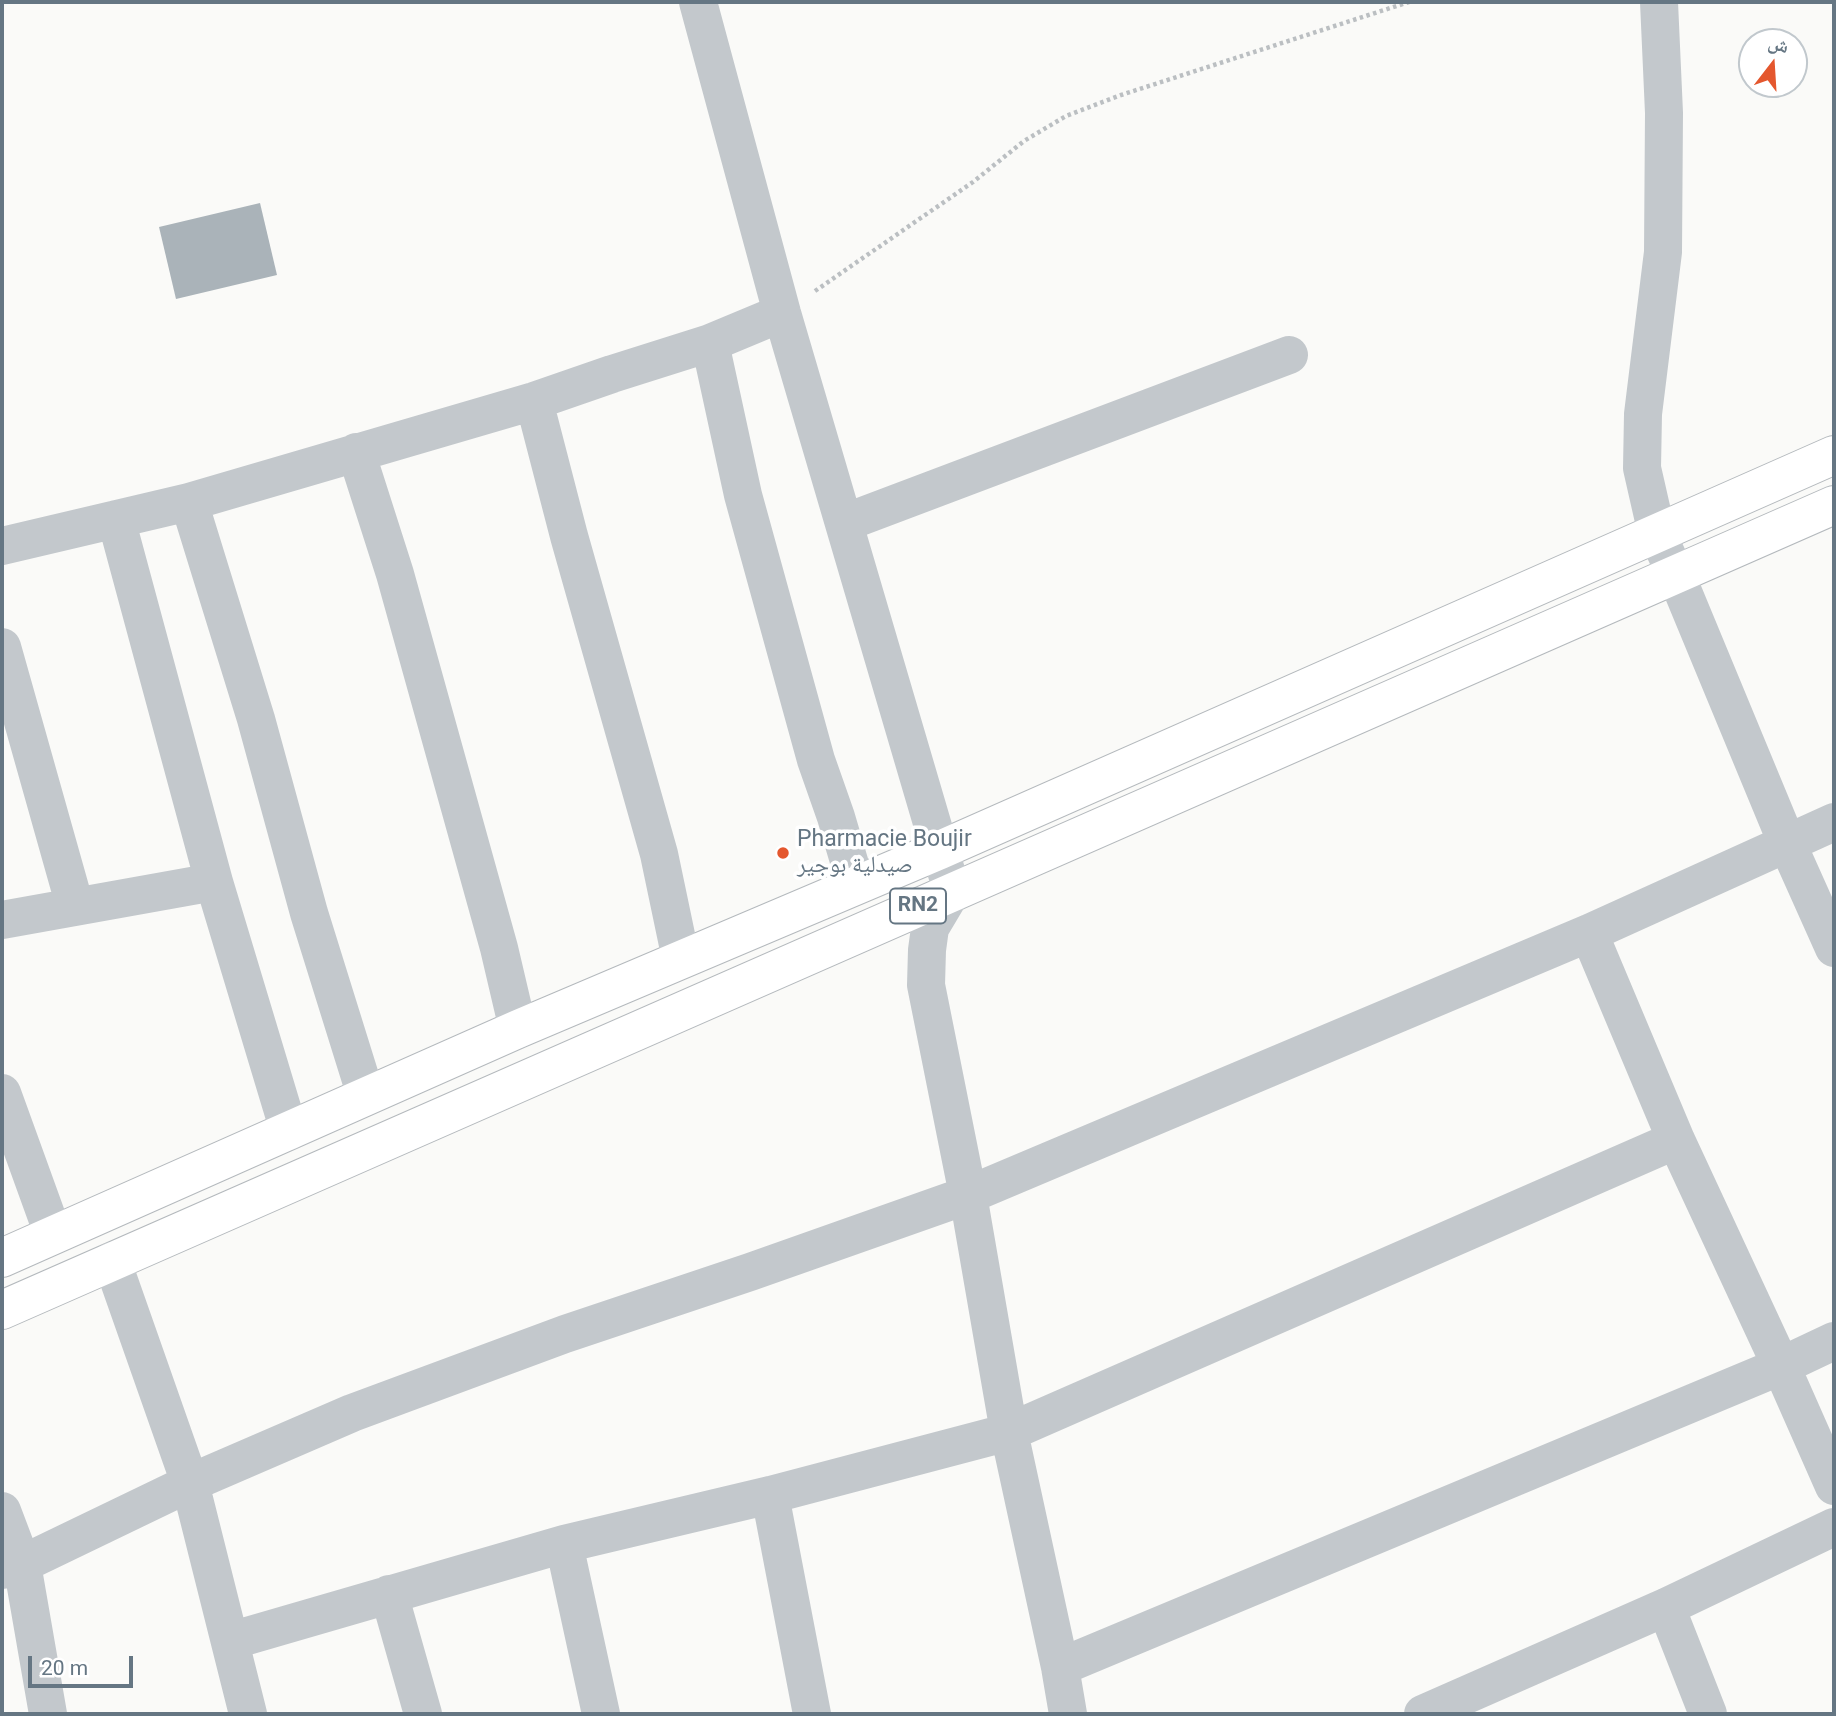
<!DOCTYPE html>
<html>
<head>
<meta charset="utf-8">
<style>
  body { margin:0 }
  #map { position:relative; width:1836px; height:1716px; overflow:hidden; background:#fafaf8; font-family:Roboto,"Noto Naskh Arabic",sans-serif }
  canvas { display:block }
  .frame { position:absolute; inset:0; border:4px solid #657683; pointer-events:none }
  .north { position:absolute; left:1738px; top:28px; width:70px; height:70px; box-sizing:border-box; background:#fff; border:2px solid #c1c8cd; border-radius:50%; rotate:17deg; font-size:19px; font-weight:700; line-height:28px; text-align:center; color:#657683 }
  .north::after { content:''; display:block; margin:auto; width:24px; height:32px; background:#e4572e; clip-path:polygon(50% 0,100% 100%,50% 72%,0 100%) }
  .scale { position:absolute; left:28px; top:1656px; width:105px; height:32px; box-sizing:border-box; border:4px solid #657683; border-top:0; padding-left:9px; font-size:21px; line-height:24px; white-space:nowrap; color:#657683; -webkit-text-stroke:5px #fff; paint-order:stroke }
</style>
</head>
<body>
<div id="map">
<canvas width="1836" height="1716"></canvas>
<div class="frame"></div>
<div class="north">ش</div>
<div class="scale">20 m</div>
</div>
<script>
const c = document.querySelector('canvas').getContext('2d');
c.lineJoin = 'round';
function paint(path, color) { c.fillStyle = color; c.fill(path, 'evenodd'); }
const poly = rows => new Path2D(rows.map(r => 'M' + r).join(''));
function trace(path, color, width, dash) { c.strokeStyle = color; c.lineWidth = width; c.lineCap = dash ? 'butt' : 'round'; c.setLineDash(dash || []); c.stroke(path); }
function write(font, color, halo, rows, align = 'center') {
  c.font = font + ' Roboto,"Noto Naskh Arabic",sans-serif'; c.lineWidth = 7; c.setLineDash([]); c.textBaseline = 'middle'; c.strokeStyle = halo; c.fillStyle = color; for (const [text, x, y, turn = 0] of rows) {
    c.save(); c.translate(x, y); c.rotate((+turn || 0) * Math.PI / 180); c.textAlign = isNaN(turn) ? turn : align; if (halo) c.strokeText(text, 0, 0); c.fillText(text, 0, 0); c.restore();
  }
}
paint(poly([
  [260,203,277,275,176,299,159,227]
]), '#aab3b9');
const highway = poly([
  [2,1258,518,1029,940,850,1834,455],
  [2,1310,1834,505]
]);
trace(highway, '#b4b9bd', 40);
trace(poly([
  [815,291,973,182,1024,141,1066,116,1121,95,1409,2]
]), '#bbbfc2', 4.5, [3.5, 3.5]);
trace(poly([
  [698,2,782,313,952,891,930,928,927,950,926,985,968,1195,1009,1432,1060,1667,1068,1714],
  [1659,2,1664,113,1663,252,1643,414,1642,468,1657,534,1676,575,1787,843,1834,948],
  [710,343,743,495,816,760,836,817,856,885],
  [534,401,569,536,659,854,681,959],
  [356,452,395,574,499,948,518,1029],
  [189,502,256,719,309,913,366,1096],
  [116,519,214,882,289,1131],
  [844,523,1289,355],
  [2,546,189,502,534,401,612,374,710,343,782,313],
  [2,647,75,906],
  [2,920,214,882],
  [1589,933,1676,1140,1781,1366,1834,1486],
  [2,1093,53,1234],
  [112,1261,190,1483,248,1714],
  [770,1495,812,1714],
  [2,1511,22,1564,48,1714],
  [564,1544,601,1714],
  [2,1570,22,1564,190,1483,352,1413,565,1334,750,1272,968,1195,1589,933,1834,822],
  [389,1594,423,1714],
  [1666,1607,1708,1714],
  [230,1641,564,1544,770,1495,1009,1432,1676,1140],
  [1060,1667,1781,1366,1834,1341],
  [1423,1714,1666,1607,1834,1527]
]), '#c3c8cc', 38);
trace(highway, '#fff', 38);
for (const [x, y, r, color] of [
  [783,853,7,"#e4572e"]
]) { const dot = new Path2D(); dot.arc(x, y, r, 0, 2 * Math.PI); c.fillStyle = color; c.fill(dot); trace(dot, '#fff', 2.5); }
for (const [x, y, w] of [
  [918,906,56]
]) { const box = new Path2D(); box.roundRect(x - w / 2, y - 17.5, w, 35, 5); c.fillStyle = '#fff'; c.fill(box); trace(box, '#657683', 2); }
write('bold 21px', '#657683', null, [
  ["RN2",918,906]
]);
write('23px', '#657683', '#fff', [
  ["Pharmacie Boujir",797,840],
  ["صيدلية بوجير",797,866]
], 'left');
</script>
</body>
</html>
